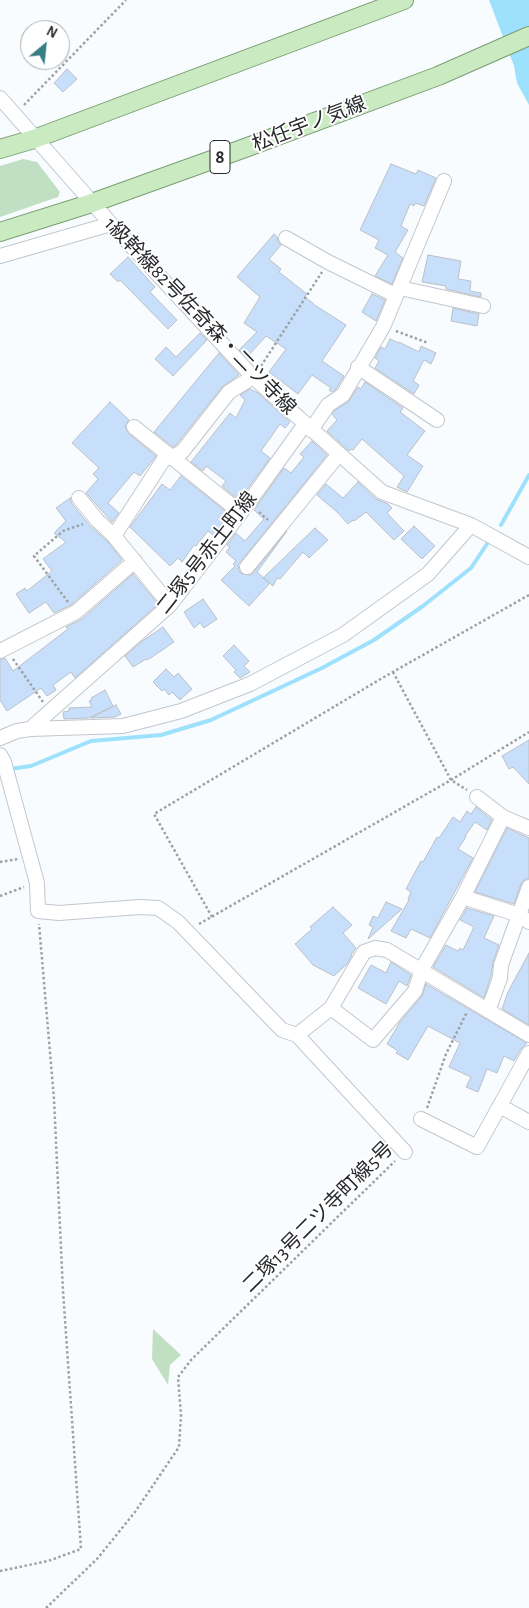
<!DOCTYPE html>
<html>
<head>
<meta charset="utf-8">
<style>
  body { margin:0 }
  #map { position:relative; width:529px; height:1608px; overflow:hidden; background:#f9fcfe; font-family:"Alegreya Sans",sans-serif }
  canvas { display:block }
  .north { position:absolute; left:20px; top:20px; width:50px; height:50px; box-sizing:border-box; background:#fff; border:1px solid #a9aaab; border-radius:50%; rotate:28deg; font-size:14px; font-weight:700; line-height:20px; text-align:center; color:#282a2d }
  .north::after { content:''; display:block; margin:auto; width:18px; height:22px; background:#377f85; clip-path:polygon(50% 0,100% 100%,50% 72%,0 100%) }
</style>
</head>
<body>
<div id="map">
<canvas width="529" height="1608"></canvas>
<div class="north">N</div>
</div>
<script>
const c = document.querySelector('canvas').getContext('2d');
c.lineJoin = 'round';
function paint(path, color) { c.fillStyle = color; c.fill(path, 'evenodd'); }
const poly = rows => new Path2D(rows.map(r => 'M' + r).join(''));
function trace(path, color, width, dash) { c.strokeStyle = color; c.lineWidth = width; c.lineCap = dash ? 'butt' : 'round'; c.setLineDash(dash || []); c.stroke(path); }
function write(font, color, halo, rows, align = 'center') {
  c.font = font + ' "Alegreya Sans","Noto Sans JP",sans-serif'; c.lineWidth = 4; c.setLineDash([]); c.textBaseline = 'middle'; c.strokeStyle = halo; c.fillStyle = color; for (const [text, x, y, turn = 0] of rows) {
    c.save(); c.translate(x, y); c.rotate((+turn || 0) * Math.PI / 180); c.textAlign = isNaN(turn) ? turn : align; if (halo) c.strokeText(text, 0, 0); c.fillText(text, 0, 0); c.restore();
  }
}
paint(poly([
  [23,159,37,162,60,192,58,197,0,217,0,166],
  [153,1329,181,1355,170,1365,168,1385,152,1359]
]), '#c1dfc2');
paint(poly([
  [489,0,529,0,529,105,517,83,514,66]
]), '#9ee1fc');
trace(poly([
  [501,525,529,475],
  [10,769,31,766,91,741,161,735,211,720,322,668,374,640,423,606,471,568,489,541]
]), '#9ee1fc', 4);
const building = poly([
  [67,69,77,79,63,92,54,83,67,69],
  [391,164,416,174,418,170,436,178,424,206,415,203,414,206,410,204,401,226,408,230,395,252,403,258,392,284,375,276,388,255,375,248,379,240,360,230,391,164],
  [274,234,277,237,278,242,281,245,269,259,281,269,279,272,307,294,304,297,313,303,313,304,346,325,322,361,344,376,336,389,332,392,329,390,331,388,312,375,298,394,269,372,286,349,266,336,247,357,239,350,257,332,244,323,260,297,237,277,274,234],
  [428,255,461,261,458,279,471,281,470,291,481,293,481,297,446,289,446,286,422,282,428,255],
  [128,257,155,287,150,292,177,320,168,329,120,280,118,282,110,274,128,257],
  [372,294,385,300,376,321,362,312,372,294],
  [453,308,479,314,477,326,451,321,453,308],
  [200,333,207,340,173,376,155,359,166,347,176,357,200,333],
  [390,339,399,343,399,342,419,352,421,346,436,353,431,364,424,360,413,381,419,385,414,394,375,368,379,361,375,358,381,347,385,349,390,339],
  [219,353,239,375,222,387,176,445,173,447,154,432,219,353],
  [365,382,403,408,400,412,425,431,407,455,423,466,407,492,397,487,404,476,362,439,353,450,351,449,349,451,327,431,337,420,332,414,334,411,348,402,358,387,361,389,365,382],
  [250,389,258,393,290,422,285,428,280,424,261,451,270,458,239,500,222,486,226,481,206,466,203,471,191,462,230,413,236,418,245,400,240,395,250,389],
  [110,402,129,420,125,426,128,433,156,456,140,476,134,472,108,503,119,513,112,522,86,493,98,479,93,474,99,468,72,443,110,402],
  [312,441,327,455,238,565,239,571,242,574,251,575,287,531,257,572,270,583,249,606,221,580,235,566,233,564,236,561,226,552,230,547,227,545,236,533,245,541,264,519,254,510,284,468,291,473,304,457,300,454,312,441],
  [181,476,229,514,213,535,208,531,196,546,194,545,182,562,178,558,170,566,130,527,162,484,170,490,181,476],
  [358,482,376,499,388,504,392,508,387,513,404,531,394,540,366,512,354,521,353,520,348,524,337,512,317,495,326,484,343,498,358,482],
  [70,498,72,504,90,526,108,542,122,560,71,605,54,613,46,602,29,613,16,594,25,588,27,591,52,571,43,559,66,542,54,533,66,521,56,508,70,498],
  [414,526,435,546,422,559,401,539,414,526],
  [315,528,328,540,309,558,303,552,280,579,277,578,273,586,263,578,315,528],
  [133,574,158,604,75,678,71,672,53,685,56,690,47,696,41,688,7,711,0,700,0,660,5,658,13,671,68,629,66,627,82,619,133,574],
  [203,599,217,619,204,628,200,623,194,628,184,612,203,599],
  [163,627,174,642,152,657,147,660,146,659,133,667,125,656,141,642,163,627],
  [234,645,249,661,244,666,250,672,240,678,234,672,236,670,223,656,234,645],
  [166,669,174,677,178,673,192,689,180,700,172,692,169,695,164,689,162,691,153,682,166,669],
  [105,690,113,706,89,718,64,719,63,712,69,711,69,708,92,707,89,701,92,700,91,698,105,690],
  [116,705,121,714,115,717,91,718,116,705],
  [529,740,529,784,513,767,509,769,502,756,529,740],
  [476,807,492,820,487,830,475,822,465,836,466,837,458,849,473,858,430,938,411,929,406,938,391,931,409,900,408,899,411,892,406,889,421,861,423,862,437,837,439,838,453,817,460,822,467,811,471,814,476,807],
  [507,828,529,838,529,878,524,880,521,884,514,904,475,892,507,828],
  [386,902,402,909,368,939,373,927,369,925,373,916,378,918,386,902],
  [333,907,352,925,343,933,356,948,351,955,352,955,347,964,334,976,313,965,295,944,312,929,310,927,333,907],
  [467,908,494,916,484,938,499,945,493,962,491,976,484,998,433,967,446,945,458,951,460,948,463,950,474,927,460,920,467,908],
  [529,953,529,1025,502,1009,508,992,529,953],
  [391,962,411,975,407,986,399,981,386,1004,358,988,371,965,386,973,391,962],
  [426,984,527,1043,521,1049,514,1061,504,1056,497,1073,487,1069,478,1092,466,1087,471,1077,449,1067,460,1043,428,1026,408,1060,396,1053,398,1051,387,1044,400,1022,422,996,426,984]
]);
paint(building, '#c7dffb');
trace(building, '#bbc0c7', 1);
const minor = poly([
  [0,98,111,224,253,377,382,492,471,525,529,557],
  [286,238,328,262,395,295],
  [0,256,111,224],
  [400,288,483,306],
  [358,367,437,420],
  [134,427,240,512],
  [311,430,328,405,343,395,383,327,444,181],
  [79,498,97,520,114,536,170,605],
  [114,536,164,459,172,457,182,452,229,392,253,377],
  [247,567,339,454],
  [0,651,76,612,135,561],
  [30,729,170,605,249,502,305,424],
  [0,738,17,731,30,729,123,726,181,711,250,684,343,635,428,574,471,525],
  [0,755,4,762,37,883,38,911,59,913,140,907,158,908,178,922,282,1030,297,1035,331,1008,364,952,375,948,387,950,529,1035],
  [477,797,503,817],
  [463,897,519,915,529,922],
  [331,1008,373,1040,415,991,422,969,463,897,503,817,529,828],
  [488,1011,500,978,501,965,529,887],
  [297,1035,405,1152],
  [500,1106,529,1122],
  [421,1119,477,1147,529,1053]
]);
const major = poly([
  [0,149,34,139,404,0],
  [0,232,92,203,245,148,438,76,529,36]
]);
trace(minor, '#c1c7ce', 16);
trace(major, '#7a9e73', 20);
trace(poly([
  [24,105,126,0],
  [396,331,428,343],
  [261,366,322,272],
  [259,512,268,520],
  [68,602,34,556,63,531,83,524],
  [13,659,43,702],
  [393,672,451,780,467,790],
  [0,862,18,859],
  [0,896,24,887],
  [212,917,154,814,384,677,529,595],
  [199,924,451,780,529,732],
  [427,1108,446,1054,467,1012],
  [0,1571,48,1561,81,1549,63,1291,54,1099,39,924],
  [46,1608,97,1559,135,1512,179,1447,181,1415,178,1377,191,1360,395,1161]
]), '#9ea1a3', 2.5, [2.5, 2.5]);
trace(minor, '#fff', 14);
trace(major, '#caebc1', 18);
for (const [x, y, w] of [
  [220,157,20]
]) { const box = new Path2D(); box.roundRect(x - w / 2, y - 16.5, w, 33, 4); c.fillStyle = '#fff'; c.fill(box); trace(box, '#282a2d', 1); }
write('bold 19px', '#282a2d', null, [
  ["8",220,157]
]);
write('20px', '#282a2d', '#fff', [
  ["松任宇ノ気線",309,124,-21],
  ["1級幹線82号佐奇森・二ツ寺線",200,316,46],
  ["二塚5号赤土町線",207,553,-52],
  ["二塚13号二ツ寺町線5号",318,1217,-45]
]);
</script>
</body>
</html>
